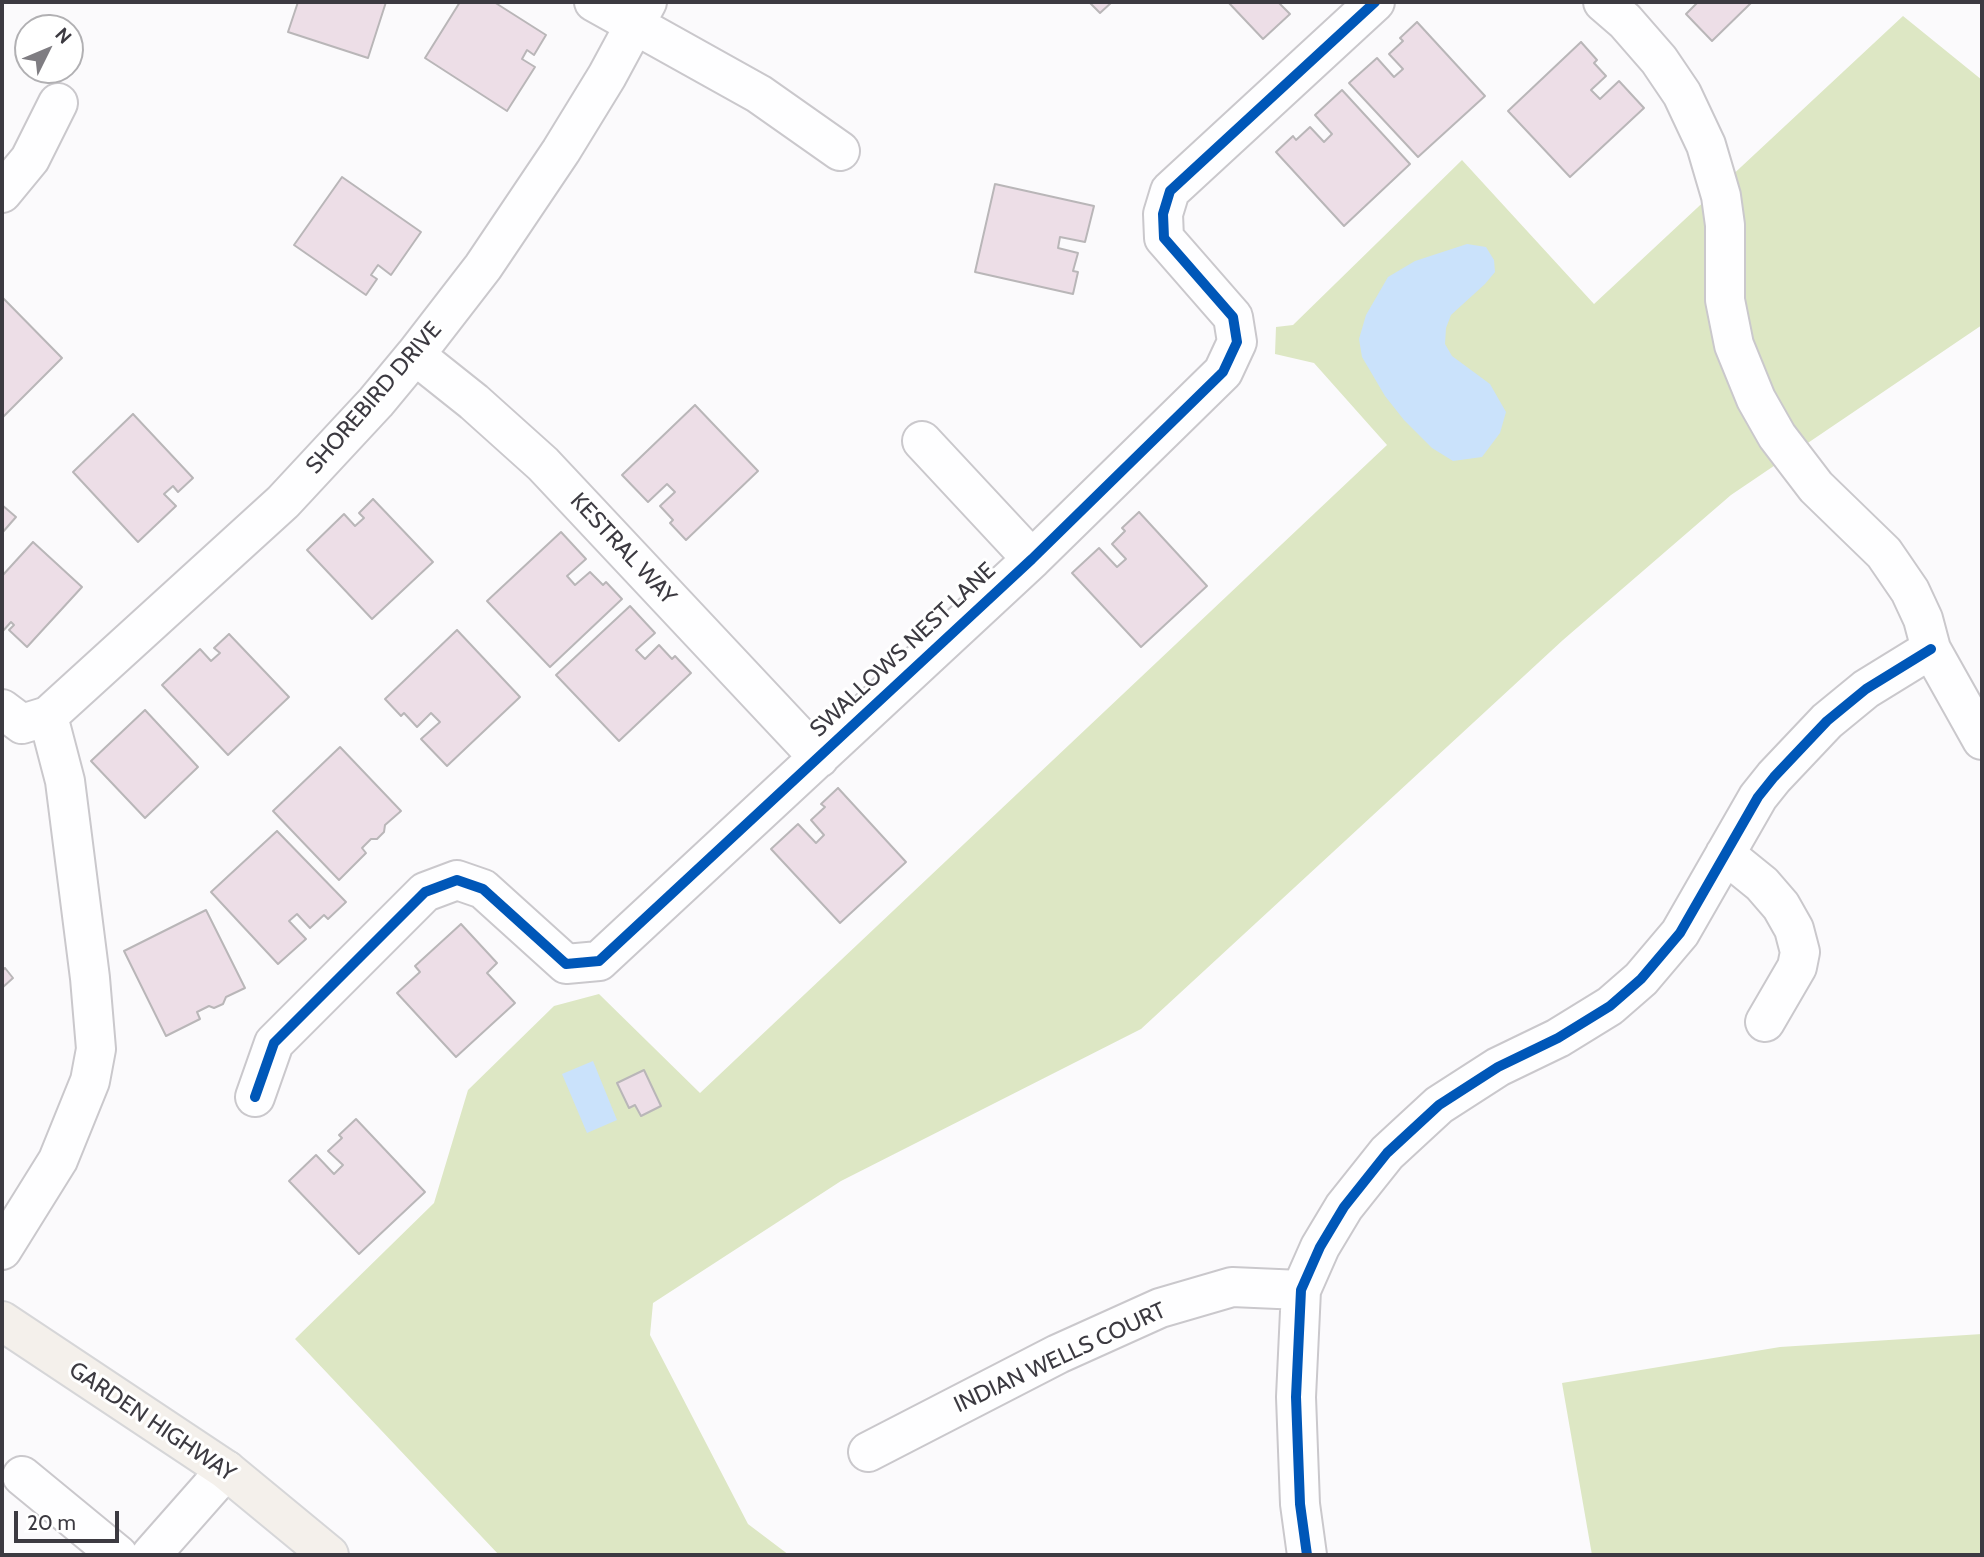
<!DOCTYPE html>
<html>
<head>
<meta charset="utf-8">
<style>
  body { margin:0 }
  #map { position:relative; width:1984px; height:1557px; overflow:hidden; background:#fbfafc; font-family:Cabin,sans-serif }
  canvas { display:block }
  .frame { position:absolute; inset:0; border:4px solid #3c3a41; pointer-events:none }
  .north { position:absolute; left:14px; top:14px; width:70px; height:70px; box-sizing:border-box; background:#fff; border:2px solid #b1b0b3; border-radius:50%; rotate:47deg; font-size:19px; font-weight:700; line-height:28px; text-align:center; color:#3c3a41 }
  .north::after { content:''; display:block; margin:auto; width:24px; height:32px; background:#7f7d82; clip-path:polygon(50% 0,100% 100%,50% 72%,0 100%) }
  .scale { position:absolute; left:14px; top:1511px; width:105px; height:32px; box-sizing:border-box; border:4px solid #3c3a41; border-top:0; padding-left:9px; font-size:21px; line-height:24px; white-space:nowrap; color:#3c3a41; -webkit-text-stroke:5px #fff; paint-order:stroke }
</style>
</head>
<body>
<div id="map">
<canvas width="1984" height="1557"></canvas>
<div class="frame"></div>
<div class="north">N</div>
<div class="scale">20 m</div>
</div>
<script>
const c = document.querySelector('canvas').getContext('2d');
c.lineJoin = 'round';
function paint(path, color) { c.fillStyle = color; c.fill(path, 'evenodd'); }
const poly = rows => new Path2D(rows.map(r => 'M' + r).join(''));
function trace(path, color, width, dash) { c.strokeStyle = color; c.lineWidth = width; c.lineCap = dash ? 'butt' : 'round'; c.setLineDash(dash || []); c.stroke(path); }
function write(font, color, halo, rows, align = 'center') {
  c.font = font + ' Cabin,sans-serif'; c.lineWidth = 6; c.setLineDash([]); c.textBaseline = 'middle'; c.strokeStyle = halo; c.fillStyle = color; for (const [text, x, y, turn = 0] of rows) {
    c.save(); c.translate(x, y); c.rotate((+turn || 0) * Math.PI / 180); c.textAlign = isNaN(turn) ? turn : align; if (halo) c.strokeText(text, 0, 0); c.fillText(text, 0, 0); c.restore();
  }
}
paint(poly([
  [1903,16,1982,80,1982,325,1731,495,1563,640,1141,1029,841,1181,653,1303,650,1335,748,1524,789,1555,499,1555,295,1339,434,1203,468,1090,554,1006,599,994,700,1093,1387,445,1314,363,1275,354,1276,327,1293,325,1462,160,1594,304],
  [1982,1334,1982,1555,1592,1555,1562,1383,1780,1347]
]), '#dde7c4');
paint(poly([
  [1467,244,1486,247,1494,260,1495,272,1485,284,1451,315,1446,328,1445,344,1452,356,1490,384,1506,412,1500,433,1482,457,1453,461,1432,448,1404,420,1385,396,1362,357,1359,339,1366,315,1388,277,1415,261],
  [593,1061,617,1120,587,1133,562,1074]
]), '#cae2fb');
const building = poly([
  [298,2,386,2,368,58,288,32,298,2],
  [460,2,494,2,546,35,534,55,527,50,522,59,535,67,507,111,425,58,460,2],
  [1089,2,1112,2,1100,13,1089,2],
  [1228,2,1278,2,1290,14,1263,39,1228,2],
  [1698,2,1752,2,1712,41,1686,14,1698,2],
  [1417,22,1485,96,1418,157,1349,83,1377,58,1394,77,1403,69,1389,54,1403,41,1400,38,1417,22],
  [1581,42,1597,60,1594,63,1606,76,1591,90,1600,99,1619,81,1644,108,1570,177,1508,111,1581,42],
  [1342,90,1410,164,1344,226,1276,152,1293,136,1296,140,1310,127,1324,142,1332,134,1315,115,1342,90],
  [342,177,421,232,391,275,378,265,371,275,377,279,366,295,294,245,342,177],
  [995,184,1094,206,1085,242,1060,237,1058,248,1078,253,1073,271,1078,272,1073,294,975,272,995,184],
  [2,297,62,358,3,417,2,416,2,297],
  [695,405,758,471,686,540,670,523,673,520,660,506,675,492,667,484,648,502,622,475,695,405],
  [133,414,193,478,178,492,173,486,164,494,176,506,138,542,73,472,133,414],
  [373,499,433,562,372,619,307,550,344,514,355,526,364,518,359,513,373,499],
  [2,505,16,517,2,533,2,505],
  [1139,512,1207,586,1141,647,1072,573,1099,548,1117,567,1126,559,1112,544,1125,531,1122,528,1139,512],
  [561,532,586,559,567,576,575,585,590,572,603,585,606,582,622,599,550,667,487,601,561,532],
  [33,542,82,587,27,647,9,630,14,625,11,622,2,632,2,576,33,542],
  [630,606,655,633,636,650,645,659,659,645,672,659,675,656,691,673,619,741,556,675,630,606],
  [457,630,520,697,447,766,421,739,440,722,431,713,417,727,404,713,401,716,385,699,457,630],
  [229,634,289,697,228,755,162,685,200,649,211,661,220,653,214,648,229,634],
  [145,710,198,767,145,818,91,761,145,710],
  [340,747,401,811,385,825,384,832,377,839,371,839,362,848,366,853,339,880,273,811,340,747],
  [838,788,906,862,840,923,771,849,798,824,816,843,824,835,811,820,825,807,821,804,838,788],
  [277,831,346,902,328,919,324,915,310,928,297,914,289,921,306,939,278,964,211,892,277,831],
  [206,910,245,988,226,997,223,1004,214,1008,209,1006,197,1012,200,1019,166,1036,124,951,206,910],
  [461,924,497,963,487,973,515,1003,456,1057,397,993,420,972,415,966,461,924],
  [5,968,13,978,2,988,2,971,5,968],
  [644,1070,661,1106,641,1116,635,1105,629,1108,617,1083,644,1070],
  [356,1119,425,1192,359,1254,289,1181,316,1155,334,1174,343,1165,328,1151,342,1138,339,1135,356,1119]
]);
paint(building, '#eddee7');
trace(building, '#b9b6b8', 2);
const minor = poly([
  [594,2,759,94,840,151],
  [1603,2,1625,21,1659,60,1682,94,1706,145,1721,196,1725,225,1725,300,1734,345,1756,399,1777,436,1816,487,1884,553,1910,591,1923,619,1931,649,1982,740],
  [2,193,30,159,58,103],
  [415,355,474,402,543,464,819,758],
  [922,441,1032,559],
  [2,709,22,724,48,716,283,502,376,402,415,355,483,267,561,151,607,76,647,2],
  [1725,854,1762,884,1781,906,1794,929,1800,952,1797,967,1765,1022],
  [255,1097,274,1043,425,892,457,880,483,889,566,964,599,961,1032,559,1223,372,1237,342,1233,317,1164,238,1163,214,1170,191,1375,2],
  [2,1250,58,1160,90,1081,96,1049,90,978,65,781,48,716],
  [868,1452,1058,1354,1160,1308,1232,1287,1301,1290],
  [22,1476,118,1555],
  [151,1555,226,1470],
  [1307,1555,1300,1504,1296,1397,1301,1290,1320,1247,1344,1207,1387,1153,1439,1105,1498,1067,1558,1038,1610,1006,1641,979,1680,933,1758,797,1774,777,1827,721,1866,689,1931,649]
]);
const major = poly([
  [2,1321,226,1470,329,1555]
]);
trace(minor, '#cac8cc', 42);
trace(major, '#d6d6d8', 42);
trace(minor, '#fefeff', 38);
trace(major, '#f4f0eb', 38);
trace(poly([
  [255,1097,274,1043,425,892,457,880,483,889,566,964,599,961,1032,559,1223,372,1237,342,1233,317,1164,238,1163,214,1170,191,1375,2],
  [1307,1555,1300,1504,1296,1397,1301,1290,1320,1247,1344,1207,1387,1153,1439,1105,1498,1067,1558,1038,1610,1006,1641,979,1680,933,1758,797,1774,777,1827,721,1866,689,1931,649]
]), '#0057b8', 10);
write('23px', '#3c3a41', '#fff', [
  ["SHOREBIRD DRIVE",374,398,-49],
  ["KESTRAL WAY",623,549,47],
  ["SWALLOWS NEST LANE",903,650,-43],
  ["INDIAN WELLS COURT",1060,1358,-25],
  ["GARDEN HIGHWAY",152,1422,34]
]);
</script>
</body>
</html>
